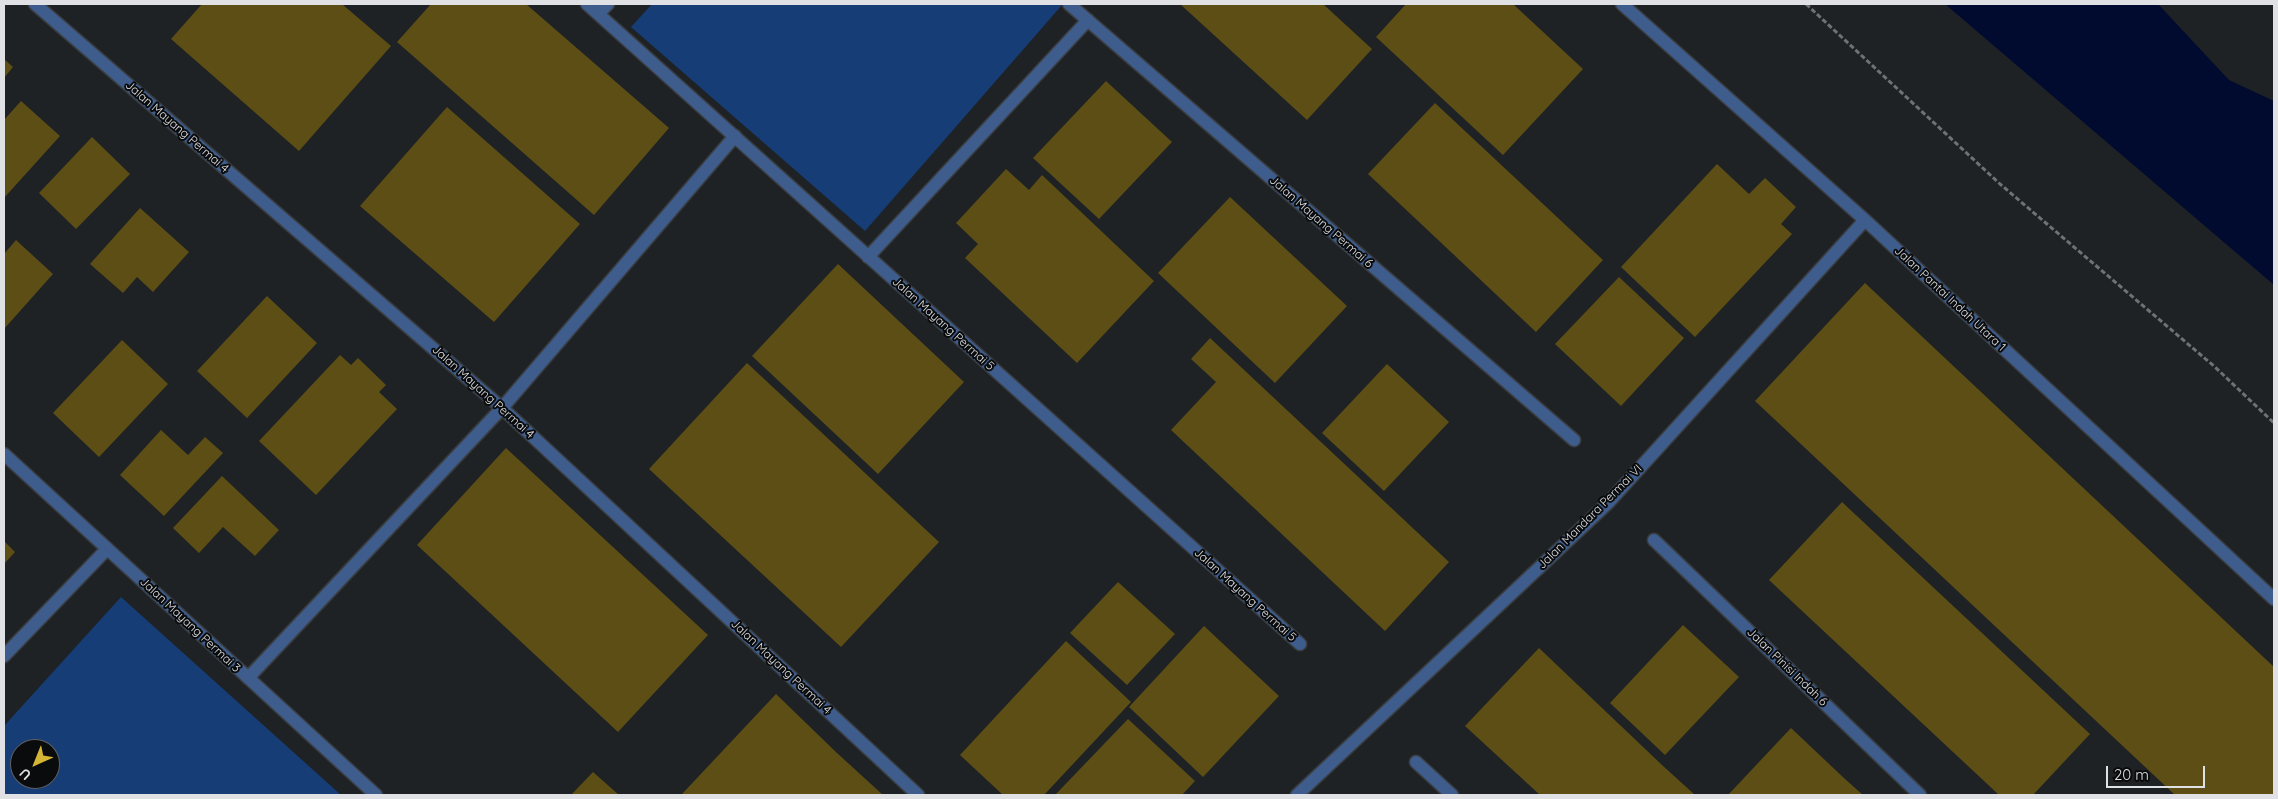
<!DOCTYPE html>
<html>
<head>
<meta charset="utf-8">
<style>
  body { margin:0 }
  #map { position:relative; width:2278px; height:799px; overflow:hidden; background:#1f2225; font-family:Quicksand,sans-serif }
  canvas { display:block }
  .frame { position:absolute; inset:0; border:5px solid #e0e1e4; pointer-events:none }
  .north { position:absolute; left:10px; top:739px; width:50px; height:50px; box-sizing:border-box; background:#0a0b0d; border:1px solid #606163; border-radius:50%; rotate:224deg; font-size:14px; font-weight:700; line-height:20px; text-align:center; color:#e0e1e4 }
  .north::after { content:''; display:block; margin:auto; width:18px; height:22px; background:#d5b535; clip-path:polygon(50% 0,100% 100%,50% 72%,0 100%) }
  .scale { position:absolute; left:2106px; top:766px; width:99px; height:22px; box-sizing:border-box; border:2px solid #e0e1e4; border-top:0; padding-left:6px; font-size:15px; line-height:18px; white-space:nowrap; color:#e0e1e4; -webkit-text-stroke:4px #0a0b0d; paint-order:stroke }
</style>
</head>
<body>
<div id="map">
<canvas width="2278" height="799"></canvas>
<div class="frame"></div>
<div class="north">U</div>
<div class="scale">20 m</div>
</div>
<script>
const c = document.querySelector('canvas').getContext('2d');
c.lineJoin = 'round';
function paint(path, color) { c.fillStyle = color; c.fill(path, 'evenodd'); }
const poly = rows => new Path2D(rows.map(r => 'M' + r).join(''));
function trace(path, color, width, dash) { c.strokeStyle = color; c.lineWidth = width; c.lineCap = dash ? 'butt' : 'round'; c.setLineDash(dash || []); c.stroke(path); }
function write(font, color, halo, rows, align = 'center') {
  c.font = font + ' Quicksand,sans-serif'; c.lineWidth = 4; c.setLineDash([]); c.textBaseline = 'middle'; c.strokeStyle = halo; c.fillStyle = color; for (const [text, x, y, turn = 0] of rows) {
    c.save(); c.translate(x, y); c.rotate((+turn || 0) * Math.PI / 180); c.textAlign = isNaN(turn) ? turn : align; if (halo) c.strokeText(text, 0, 0); c.fillText(text, 0, 0); c.restore();
  }
}
paint(poly([
  [652,4,1061,4,1062,5,865,231,631,27],
  [121,597,341,795,4,795,4,726],
  [20,749,50,749,50,779,20,779]
]), '#163d75');
paint(poly([
  [1945,4,2158,4,2229,80,2274,101,2274,285]
]), '#000b2f');
paint(poly([
  [202,4,342,4,391,46,299,151,171,39],
  [431,4,526,4,669,128,594,215,397,42],
  [1180,4,1323,4,1372,49,1307,120],
  [1406,4,1513,4,1583,69,1503,155,1376,37],
  [4,59,13,67,4,78],
  [1106,81,1172,142,1099,219,1033,158],
  [21,101,60,136,4,198,4,120],
  [1435,103,1603,260,1536,332,1368,174],
  [447,107,580,224,494,322,360,206],
  [92,137,130,174,76,229,39,193],
  [1717,164,1749,194,1765,178,1796,207,1781,224,1792,234,1695,337,1621,267],
  [1006,169,1029,190,1042,175,1154,281,1077,363,965,258,978,244,956,223],
  [1230,197,1347,306,1275,383,1158,273],
  [140,208,189,252,153,292,137,277,123,293,90,264],
  [16,240,53,274,4,329,4,254],
  [838,264,964,382,878,474,752,356],
  [1619,277,1684,338,1621,406,1555,344],
  [1865,283,2274,667,2274,795,2175,795,1755,401],
  [267,296,317,343,247,418,197,371],
  [1210,338,1449,562,1385,631,1171,430,1216,382,1191,359],
  [122,340,168,384,99,457,53,413],
  [340,355,351,365,358,358,386,385,379,392,397,409,316,495,259,441],
  [747,363,939,542,841,647,649,469],
  [1387,364,1449,422,1384,491,1322,433],
  [161,430,188,455,205,437,223,453,164,516,120,475],
  [506,448,708,635,618,732,417,545],
  [222,476,279,530,255,556,223,527,199,553,173,528],
  [1842,502,2090,734,2033,795,1999,795,1769,580],
  [4,541,15,552,4,564],
  [1118,582,1175,634,1127,685,1070,633],
  [1683,625,1739,677,1665,755,1610,703],
  [1204,626,1279,696,1203,777,1129,707],
  [1066,641,1131,702,1044,795,1003,795,960,755],
  [1539,648,1662,765,1695,795,1540,795,1465,726],
  [776,694,837,753,883,795,682,794],
  [1128,719,1195,781,1182,795,1055,795],
  [1791,728,1845,779,1863,795,1728,795],
  [593,772,619,795,571,795]
]), '#5c4e14');
const minor = poly([
  [35,4,502,408,918,795],
  [587,4,1300,644],
  [1069,4,1574,440],
  [1622,4,1865,220,2274,599],
  [598,14,608,4],
  [868,257,1088,20],
  [4,454,376,795],
  [1654,540,1920,795],
  [4,656,107,549],
  [248,678,502,408,735,136],
  [1416,762,1452,795],
  [1297,795,1608,503,1865,220]
]);
trace(minor, '#3a3d40', 15);
trace(poly([
  [1806,4,2000,184,2215,367,2274,423]
]), '#6f7174', 3, [5, 2.5]);
trace(minor, '#3e5d8c', 12);
write('12px', '#e0e1e4', '#0a0b0d', [
  ["Jalan Mayang Permai 4",177,127,41],
  ["Jalan Mayang Permai 6",1321,222,41],
  ["Jalan Pantai Indah Utara 1",1950,299,43],
  ["Jalan Mayang Permai 5",943,324,42],
  ["Jalan Mayang Permai 4",483,392,42],
  ["Jalan Mandara Permai VI",1590,517,-45],
  ["Jalan Mayang Permai 5",1245,595,42],
  ["Jalan Mayang Permai 3",190,625,43],
  ["Jalan Mayang Permai 4",781,667,43],
  ["Jalan Pinisi Indah 6",1787,667,44]
]);
</script>
</body>
</html>
